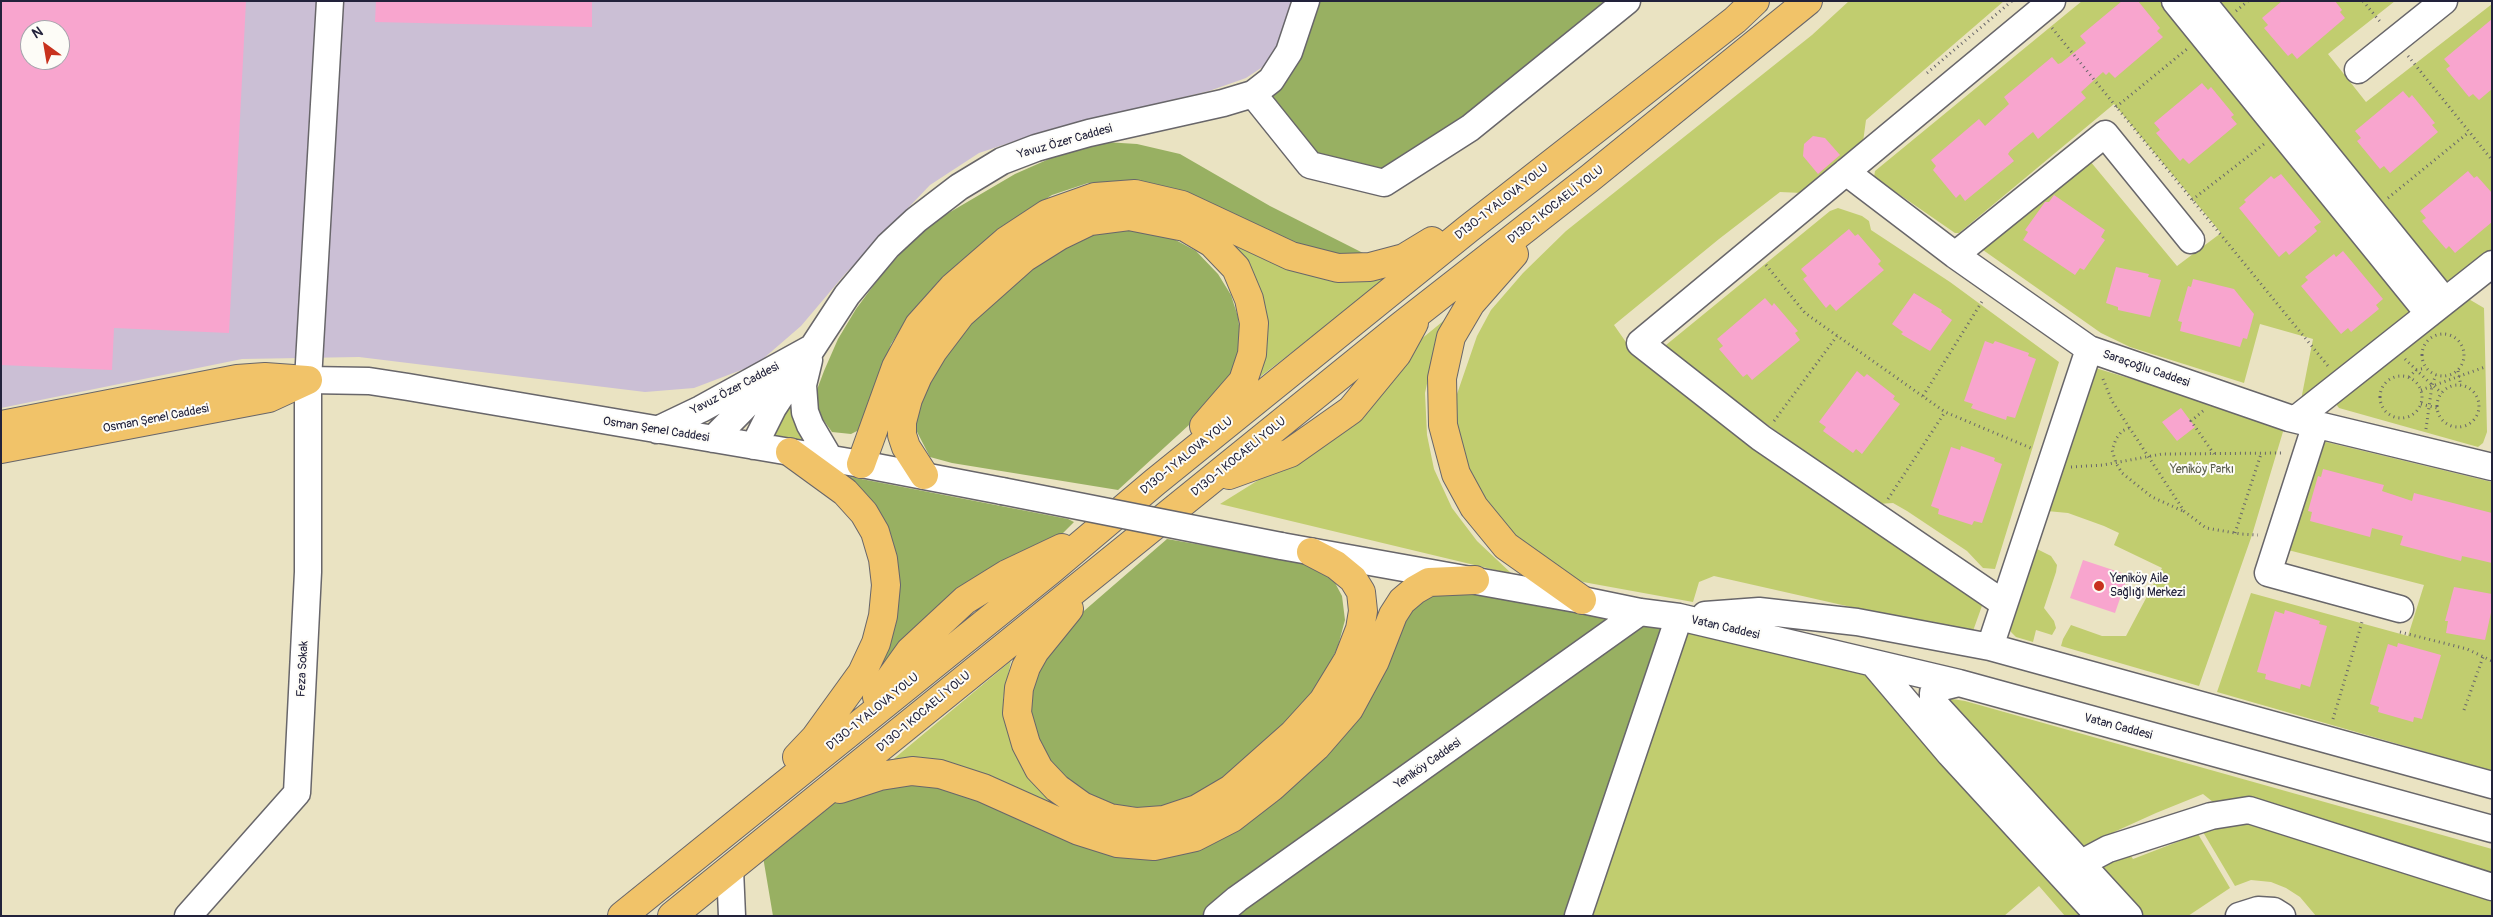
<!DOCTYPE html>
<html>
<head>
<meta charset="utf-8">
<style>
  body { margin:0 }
  #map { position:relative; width:2493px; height:917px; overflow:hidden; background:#eae3c2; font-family:Pangolin,sans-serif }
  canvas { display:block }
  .frame { position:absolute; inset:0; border:2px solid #22223b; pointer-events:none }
  .north { position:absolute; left:20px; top:20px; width:50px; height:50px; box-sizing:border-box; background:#fdfcf7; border:1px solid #a5a5ac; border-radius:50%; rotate:328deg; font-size:14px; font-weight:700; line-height:20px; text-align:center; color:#22223b }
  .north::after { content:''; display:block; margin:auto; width:18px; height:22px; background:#c8321e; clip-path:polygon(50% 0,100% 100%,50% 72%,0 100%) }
</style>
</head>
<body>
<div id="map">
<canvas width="2493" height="917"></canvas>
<div class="frame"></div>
<div class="north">N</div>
</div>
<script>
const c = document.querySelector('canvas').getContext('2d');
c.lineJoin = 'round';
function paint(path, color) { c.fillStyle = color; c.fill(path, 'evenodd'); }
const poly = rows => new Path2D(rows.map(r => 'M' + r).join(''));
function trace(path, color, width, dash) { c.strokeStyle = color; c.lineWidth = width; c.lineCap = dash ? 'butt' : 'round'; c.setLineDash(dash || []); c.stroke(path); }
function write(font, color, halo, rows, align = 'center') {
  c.font = font + ' Pangolin,sans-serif'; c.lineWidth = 4; c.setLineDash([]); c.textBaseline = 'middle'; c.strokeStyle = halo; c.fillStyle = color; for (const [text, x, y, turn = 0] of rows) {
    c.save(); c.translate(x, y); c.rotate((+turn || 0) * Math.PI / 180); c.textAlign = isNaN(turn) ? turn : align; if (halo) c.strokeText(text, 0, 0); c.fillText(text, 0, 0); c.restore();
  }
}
paint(poly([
  [1,1,1293,1,1289,22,1270,62,1246,78,1209,91,1051,129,979,153,930,185,845,274,801,326,757,364,694,388,645,392,359,357,242,359,1,408],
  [30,30,60,30,60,60,30,60]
]), '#cbbfd5');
paint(poly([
  [1849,1,2004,1,1866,120,1863,142,1802,193,1780,192,1719,239,1614,325,1637,358,1983,603,1973,631,1966,633,1714,576,1699,582,1693,602,1583,582,1548,565,1515,544,1467,480,1454,416,1457,394,1477,336,1491,310,1523,273,1566,231,1812,35],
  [2082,1,2395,1,2328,54,2366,102,2492,4,2492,258,2301,400,2313,339,2260,324,2244,383,2130,347,2101,333,1983,250,2090,161,2177,266,2221,233,2114,104,1959,233,1955,233,1874,177,1875,171],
  [1838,208,1862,216,1869,221,1871,230,1950,282,2059,362,1995,569,1983,568,1967,551,1907,511,1893,503,1878,504,1665,351,1666,345,1830,211],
  [1215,237,1337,278,1388,278,1256,380,1263,352],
  [2467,298,2484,308,2487,432,2483,443,2478,447,2339,408,2336,404],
  [1447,318,1433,356,1425,393,1427,435,1434,469,1452,508,1477,541,1512,574,1220,504,1289,461,1409,349],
  [2092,367,2285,425,2252,535,2199,686,2061,646,2063,639,2071,625,2102,636,2126,636,2162,568,2114,545,2119,533,2104,526,2068,513,2047,511],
  [792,395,807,442,772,438],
  [2322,441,2492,482,2492,771,2217,692,2251,593,2408,636,2424,585,2288,550],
  [2037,549,2051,556,2057,565,2056,572,2044,608,2054,621,2056,628,2052,635,2036,630,2033,642,2016,637,2011,632,2009,623],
  [1679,617,1873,663,2099,916,2065,916,2039,886,2004,916,1580,916],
  [1011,661,1003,699,1008,734,1021,763,1044,794,1063,809,884,767],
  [1946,698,1965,701,2492,849,2492,916,2316,916,2300,897,2286,888,2271,882,2251,880,2235,886,2203,832,2228,814,2203,794,2156,813,2114,832,2133,859,2198,834,2230,888,2188,916,2142,916]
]), '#c1cd6f');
paint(poly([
  [1306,1,1627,1,1384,183,1310,165,1253,94],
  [1105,142,1137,144,1180,154,1270,206,1367,255,1344,257,1314,253,1168,188,1121,181,1088,183,1052,195,1014,219,976,249,942,278,914,309,891,344,861,429,851,434,832,432,817,411,815,395,824,371,838,339,856,309,882,274,911,242,940,218,1015,174,1058,155],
  [1121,228,1172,238,1196,251,1218,274,1231,295,1238,317,1241,342,1231,381,1201,414,1118,490,952,463,930,457,915,428,924,387,962,327,1046,256,1099,230],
  [846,476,1068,519,1074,522,1063,533,1013,560,879,680,851,708,897,592,897,563,884,534],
  [1167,539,1306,563,1333,579,1342,596,1345,620,1338,646,1324,677,1299,711,1228,775,1191,798,1154,809,1115,805,1088,795,1061,777,1044,758,1028,725,1028,692,1039,665,1062,630],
  [1429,582,1679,617,1578,916,773,916,761,845,825,794,912,771,1040,814,1195,837]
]), '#98b062');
paint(poly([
  [1,1,246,1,229,333,114,328,112,370,1,365],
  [30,30,60,30,60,60,30,60],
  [376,1,592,1,592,27,375,22],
  [2122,1,2138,1,2160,28,2157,31,2163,37,2115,78,2109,72,2106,75,2103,72,2081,92,2086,98,2038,139,2033,132,2010,151,2008,154,2014,161,1965,201,1960,194,1956,198,1933,170,1936,166,1931,160,1979,119,1985,126,2009,104,2004,97,2052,57,2058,64,2061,63,2086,43,2080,36],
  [2282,1,2335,1,2342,10,2340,12,2345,18,2297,59,2292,53,2288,56,2264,28,2268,25,2262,18],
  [2492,19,2492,89,2479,100,2473,94,2469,97,2446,69,2450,66,2444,59],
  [2202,83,2208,90,2211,87,2234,115,2231,117,2237,124,2189,164,2183,158,2180,161,2156,133,2160,130,2154,123],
  [2403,91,2409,98,2412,95,2435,123,2432,125,2438,132,2390,173,2384,166,2380,169,2357,141,2361,138,2355,131],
  [1813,136,1825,138,1840,155,1818,174,1803,156,1804,144],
  [2468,171,2474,178,2477,176,2492,193,2492,222,2455,253,2449,246,2446,249,2422,221,2426,218,2420,211],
  [2281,174,2321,222,2314,227,2317,231,2289,255,2286,251,2279,257,2239,208,2246,202,2244,200,2271,176,2274,179],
  [2054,195,2105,230,2101,237,2105,240,2084,270,2080,268,2075,275,2023,240,2028,232,2025,230,2045,202,2049,202],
  [1849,229,1855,236,1858,234,1881,261,1878,264,1884,270,1836,311,1830,304,1826,308,1803,279,1807,276,1801,269],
  [2343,251,2383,299,2376,305,2379,309,2351,332,2348,328,2341,334,2301,286,2308,280,2305,277,2334,254,2336,257],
  [2116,267,2149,274,2148,277,2161,280,2150,317,2118,310,2118,307,2106,303],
  [2193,279,2234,289,2254,314,2247,339,2243,338,2240,347,2180,331,2182,322,2178,321,2188,286,2191,287],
  [1914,293,1942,310,1941,312,1952,320,1930,351,1901,334,1903,332,1892,324],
  [1765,298,1772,306,1774,303,1798,331,1795,333,1800,340,1752,380,1747,374,1743,377,1719,349,1723,346,1717,339],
  [1985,341,1993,344,1995,341,2029,353,2028,356,2036,359,2015,418,2007,416,2006,420,1971,408,1973,404,1964,401],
  [1857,371,1864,377,1867,374,1895,396,1893,399,1900,404,1862,454,1856,449,1853,453,1823,431,1826,427,1819,422],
  [2181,408,2195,427,2177,441,2162,422],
  [1961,446,1995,458,1994,461,2002,464,1982,523,1974,521,1972,525,1938,514,1939,509,1931,506,1951,447,1960,450],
  [2323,469,2384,485,2382,491,2412,501,2414,493,2492,513,2492,563,2462,556,2461,561,2400,545,2403,536,2372,528,2370,537,2310,521,2312,512,2308,511,2318,476,2321,477],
  [2083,560,2128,575,2115,613,2070,598],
  [2454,587,2492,594,2492,608,2485,640,2446,633,2448,621,2445,621],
  [2285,610,2320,621,2319,624,2327,626,2310,687,2301,684,2300,689,2265,679,2266,674,2257,672,2275,611,2284,614],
  [2398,643,2441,655,2422,719,2414,717,2413,722,2378,712,2379,707,2370,704,2388,644,2397,647]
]), '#f8a5ce');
const minor = poly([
  [2175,1,2429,314],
  [2202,1,2445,301],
  [2358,70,2444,1],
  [1253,94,1310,165,1384,183,1470,128,1627,1],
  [1846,172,1955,255,2089,349,2289,418,2492,467],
  [1955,255,2105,134,2191,240],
  [809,360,803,385,805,412,810,425,830,459],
  [308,380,369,381,408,387,861,464,1002,491],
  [2296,419,2492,264],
  [2316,424,2268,573,2400,609],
  [657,430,701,409,810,349],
  [713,439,769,382],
  [754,446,773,408,847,295,888,246,916,220,959,187,1002,161,1036,148,1089,133,1223,103,1253,94,1271,80,1289,52,1306,1],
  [1281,546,1582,600,1640,612,1679,617,1959,683,2492,829],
  [2003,603,1761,438,1640,343,2052,1],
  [1705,615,1759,611,1857,622,1990,647,2492,785],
  [1990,647,2089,349],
  [1873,663,1950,754,2099,916],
  [1959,683,1943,687,1933,693,1933,702,2129,916],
  [730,869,732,916],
  [2061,874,2108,849,2211,816,2249,810,2492,887],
  [188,916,297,793,308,572,308,380,330,1],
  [1217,916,1237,899,1640,612],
  [1578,916,1679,617],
  [2239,916,2258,910,2274,911,2282,916]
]);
const major = poly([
  [1,425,237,379,265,377,307,380],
  [1,449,269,398,308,380]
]);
const highway = poly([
  [1514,254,1471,303,1451,337,1442,378,1443,425,1456,474,1474,507,1506,546,1582,600],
  [790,452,845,492,864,513,875,532,883,559,886,585,883,616,876,643,862,673,815,738,797,757],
  [861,464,896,367,919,325,953,287,1006,241,1047,214,1095,197,1135,194,1182,205,1291,256,1338,268,1370,267,1404,258,1432,241],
  [924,475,906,447,902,435,902,422,908,399,918,376,933,351,961,314,1024,258,1059,236,1090,221,1129,216,1185,227,1212,243,1236,268,1249,299,1254,323,1252,354,1243,381,1204,426],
  [1229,475,1290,453,1351,410,1397,354,1414,323],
  [1069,609,1035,651,1026,667,1019,688,1017,713,1026,744,1039,769,1057,788,1082,806,1110,818,1137,822,1164,820,1197,809,1231,789,1293,734,1323,701,1348,660,1360,629,1363,611,1361,592,1353,579,1336,565,1311,552],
  [877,697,910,651,965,600,1007,574,1062,548],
  [840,789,880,776,912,771,940,774,983,788,1079,831,1117,843,1154,846,1195,837,1232,818,1272,787,1316,747,1349,709,1375,661,1393,615,1402,601,1415,590,1429,582,1475,580],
  [622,916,1052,569,1155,482,1468,229,1735,20,1755,1],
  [672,916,1401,326,1590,178,1808,1]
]);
trace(minor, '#68666a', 29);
trace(major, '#68666a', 30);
trace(highway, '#68666a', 30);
trace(poly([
  [2363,1,2382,24],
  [2236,11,2248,1],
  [2052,28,2328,366],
  [2408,56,2492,160],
  [1927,73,2012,1],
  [2116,107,2187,49],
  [2388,198,2469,132],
  [2192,200,2264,144],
  [1766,265,1805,313,1945,412,2033,449],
  '2422 355a21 21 0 1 1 42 0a21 21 0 1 1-42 0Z',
  [2405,359,2432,385,2442,393],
  [2458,371,2461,386],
  '2380 397a21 21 0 1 1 42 0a21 21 0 1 1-42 0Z',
  [2409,377,2416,370,2426,368],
  [2103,379,2112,401,2184,511,2206,528,2241,534,2258,535],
  '2437 406a21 21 0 1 1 42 0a21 21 0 1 1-42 0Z',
  [2421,390,2485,367],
  [1923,396,1983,300],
  [2421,404,2437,408],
  [2203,411,2191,421,2214,454],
  [1774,421,1837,336],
  [2129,428,2122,431,2116,439,2112,450,2116,463,2122,473,2152,497,2183,511],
  [2426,429,2432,385,2436,375],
  [2071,467,2103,465,2162,454,2283,453],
  [1888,499,1945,412],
  [2235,533,2261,454],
  [2400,632,2467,649,2492,661],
  [2464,710,2483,657],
  [2333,719,2362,622,2365,623]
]), '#68666a', 3, [1, 4]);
trace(minor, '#fff', 26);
trace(major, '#f1c369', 28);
trace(highway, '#f1c369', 28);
const minorBridge = poly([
  [1002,491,1281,546]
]);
trace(minorBridge, '#68666a', 29, []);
trace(minorBridge, '#fff', 26);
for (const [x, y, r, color] of [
  [2099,586,6,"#c8321e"]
]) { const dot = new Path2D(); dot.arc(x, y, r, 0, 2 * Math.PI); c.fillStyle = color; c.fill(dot); trace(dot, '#fdfcf7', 2); }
write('12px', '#22223b', '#fdfcf7', [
  ["Yavuz Özer Caddesi",1065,142,-16],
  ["D130-1 YALOVA YOLU",1502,202,-38],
  ["D130-1 KOCAELİ YOLU",1556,205,-38],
  ["Saraçoğlu Caddesi",2146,369,19],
  ["Yavuz Özer Caddesi",735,389,-28],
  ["Osman Şenel Caddesi",156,419,-11],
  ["Osman Şenel Caddesi",656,430,9],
  ["D130-1 YALOVA YOLU",1187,456,-39],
  ["D130-1 KOCAELİ YOLU",1239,457,-39],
  ["Vatan Caddesi",1725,628,13],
  ["Feza Sokak",303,669,-87],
  ["D130-1 YALOVA YOLU",873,712,-39],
  ["D130-1 KOCAELİ YOLU",924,712,-40],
  ["Vatan Caddesi",2118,727,15],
  ["Yeniköy Caddesi",1428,764,-35]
]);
write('12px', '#5a5e4d', '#fdfcf7', [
  ["Yeniköy Parkı",2202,470]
]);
write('12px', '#22223b', '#fdfcf7', [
  ["Yeniköy Aile",2110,579],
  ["Sağlığı Merkezi",2110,593]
], 'left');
</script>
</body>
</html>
